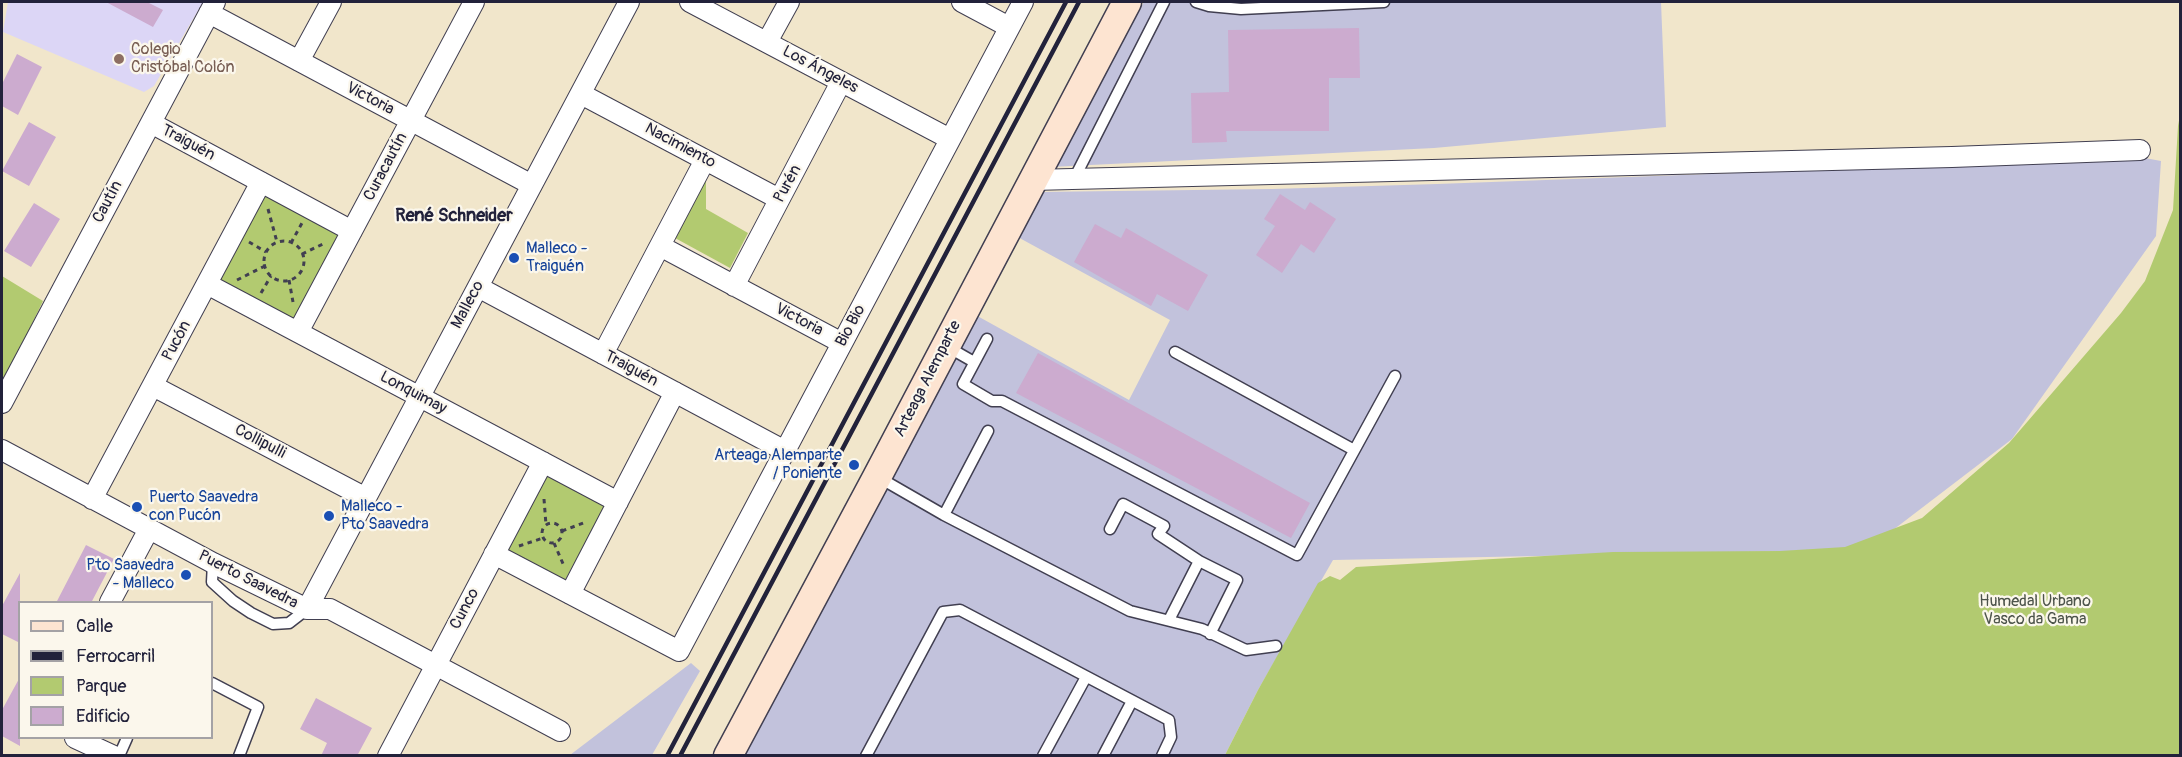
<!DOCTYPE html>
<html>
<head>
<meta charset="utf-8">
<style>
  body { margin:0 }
  #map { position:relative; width:2182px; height:757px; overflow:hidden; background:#f1e6cb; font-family:Pangolin,sans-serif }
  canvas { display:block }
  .frame { position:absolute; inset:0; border:3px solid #22223b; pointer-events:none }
  .legend { position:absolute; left:18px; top:601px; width:195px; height:138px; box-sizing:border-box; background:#fbf7ec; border:2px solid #a4a2a5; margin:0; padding:8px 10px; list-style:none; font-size:18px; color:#22223b }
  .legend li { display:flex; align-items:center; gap:12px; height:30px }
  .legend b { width:30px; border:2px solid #a4a2a5 }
</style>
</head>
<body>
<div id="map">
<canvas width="2182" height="757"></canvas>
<div class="frame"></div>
<ul class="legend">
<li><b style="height:8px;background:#fde4d1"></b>Calle</li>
<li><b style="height:8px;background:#22223b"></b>Ferrocarril</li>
<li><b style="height:16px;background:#b2ca70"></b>Parque</li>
<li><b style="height:16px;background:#ccabcf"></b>Edificio</li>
</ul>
</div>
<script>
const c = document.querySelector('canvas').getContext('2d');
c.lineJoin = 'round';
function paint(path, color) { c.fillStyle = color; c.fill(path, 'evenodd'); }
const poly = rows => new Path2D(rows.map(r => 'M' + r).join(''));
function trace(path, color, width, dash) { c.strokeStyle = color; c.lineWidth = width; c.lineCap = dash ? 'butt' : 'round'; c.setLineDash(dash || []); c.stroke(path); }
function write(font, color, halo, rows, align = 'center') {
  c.font = font + ' Pangolin,sans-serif'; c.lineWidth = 4.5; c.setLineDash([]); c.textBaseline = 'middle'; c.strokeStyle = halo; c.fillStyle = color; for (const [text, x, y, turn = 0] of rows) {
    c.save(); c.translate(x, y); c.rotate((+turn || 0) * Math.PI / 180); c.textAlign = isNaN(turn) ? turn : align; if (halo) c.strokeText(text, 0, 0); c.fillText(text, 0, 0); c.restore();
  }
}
paint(poly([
  [8,2,203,2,154,86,144,92,3,32]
]), '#dcd6f6');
paint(poly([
  [1144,2,1661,2,1666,127,1434,148,1050,167],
  [2145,158,2161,161,2156,236,2012,439,1893,530,1847,550,1333,560,1258,690,1225,755,745,756,972,313,1129,400,1170,320,1014,235,1038,192,1272,189,1437,184],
  [691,663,700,671,652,755,570,755]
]), '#c2c2dc');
paint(poly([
  [2180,115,2180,755,1225,755,1258,690,1318,583,1330,576,1340,580,1356,567,1613,552,1780,551,1845,547,1922,518,2009,443,2121,313,2145,281,2173,210,2178,126],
  [706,179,706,209,748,233,730,268,675,238],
  [262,194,341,237,296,321,217,278],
  [2,276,43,301,2,386],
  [541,468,607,503,564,582,500,549]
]), '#b2ca70');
paint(poly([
  [106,2,147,2,163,10,153,27],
  [1359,28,1360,78,1329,78,1329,131,1226,131,1227,142,1192,143,1191,93,1229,92,1228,30],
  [17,54,42,67,18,115,2,106,2,84],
  [29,122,56,137,29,186,2,171],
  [1280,194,1305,210,1310,202,1336,219,1314,253,1301,244,1282,273,1256,255,1275,226,1264,219],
  [34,203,60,219,31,267,4,251],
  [1095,224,1121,238,1126,228,1208,275,1188,311,1157,294,1151,306,1074,262],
  [1038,353,1310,503,1291,538,1016,393],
  [86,545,114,559,91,603,56,603],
  [20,573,20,643,2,634,2,606],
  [20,677,20,746,2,736,2,710],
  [316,698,372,728,357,756,321,756,327,743,300,729]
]), '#ccabcf');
const service = poly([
  [1196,2,1209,6,1241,9,1384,2],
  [1074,179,1164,2],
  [987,339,963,384,992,401,1002,401,1297,555,1395,376],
  [946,346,974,362],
  [1175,352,1354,450],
  [878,477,944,515,1130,611,1202,629,1246,650,1276,646],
  [944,515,988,431],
  [1110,529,1123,504,1164,526,1158,534,1199,561],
  [213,563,212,582,233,601,251,613,273,624,289,623,307,609],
  [1169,620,1199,561,1237,580,1210,634],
  [212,683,258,707,239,756],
  [119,756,127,738],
  [866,756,943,612,960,610,1169,720,1171,737,1162,756],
  [1043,756,1086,677],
  [1103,756,1132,701]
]);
const minor = poly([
  [690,2,950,139],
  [962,2,1009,27],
  [209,13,532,185],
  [767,42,789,2],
  [299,61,331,2],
  [581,94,779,199],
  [151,123,352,231],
  [1032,180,1952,157,2140,150],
  [660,246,842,343],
  [207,284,618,502],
  [734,286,841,82],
  [478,287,785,451],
  [298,332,474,2],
  [603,354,705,160],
  [153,386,366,498],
  [2,403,215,2],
  [2,450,213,563,307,609,330,609,560,731],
  [92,499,261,182],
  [494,554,679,651,1023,2],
  [570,594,675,392],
  [110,602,149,529],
  [307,609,629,2],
  [75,738,114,756],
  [388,756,543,462]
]);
const secondary = poly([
  [728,756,877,477,1127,2]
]);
trace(service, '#413f51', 13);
trace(minor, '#413f51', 22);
trace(secondary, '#413f51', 31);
trace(poly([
  [268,209,277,242],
  '264 261a20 20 0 1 1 40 0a20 20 0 1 1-40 0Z',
  [249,242,266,252],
  [291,243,302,223],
  [302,254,325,243],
  [237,280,265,266],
  [289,280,293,302],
  [261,293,271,276],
  [544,499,546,525],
  '542 533a10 10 0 1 1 20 0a10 10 0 1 1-20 0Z',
  [562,531,586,522],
  [554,543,564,566],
  [519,546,543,538]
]), '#413f51', 3, [4.5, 4.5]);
trace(service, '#fff', 10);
trace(minor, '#fff', 20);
trace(secondary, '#fde4d1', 28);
trace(poly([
  [667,756,1066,2],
  [680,756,1079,2]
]), '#22223b', 4.5);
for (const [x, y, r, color] of [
  [119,59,6,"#8d6e63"],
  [514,258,6,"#1a4fb4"],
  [854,465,6,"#1a4fb4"],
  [137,507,6,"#1a4fb4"],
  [329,516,6,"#1a4fb4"],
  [186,575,6,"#1a4fb4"]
]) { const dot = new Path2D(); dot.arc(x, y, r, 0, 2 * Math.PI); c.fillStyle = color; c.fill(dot); trace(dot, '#fbf7ec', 2); }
write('16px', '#785e54', '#fbf7ec', [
  ["Colegio",131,50],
  ["Cristóbal Colón",131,68]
], 'left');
write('16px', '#22223b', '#fbf7ec', [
  ["Los Ángeles",820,70,28],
  ["Victoria",370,99,28],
  ["Traiguén",188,143,28],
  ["Nacimiento",680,146,28],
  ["Curacautín",386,167,-62],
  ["Purén",788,184,-62],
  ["Cautín",108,202,-62],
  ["Malleco",468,305,-62],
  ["Victoria",799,320,28],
  ["Bio Bio",851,326,-62],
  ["Pucón",177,341,-62],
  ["Traiguén",631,369,28],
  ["Arteaga Alemparte",928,379,-63],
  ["Lonquimay",413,393,28],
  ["Collipulli",260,442,28],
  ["Puerto Saavedra",248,580,27],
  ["Cunco",465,609,-62]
]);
write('16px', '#164399', '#fbf7ec', [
  ["Malleco -",526,249],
  ["Traiguén",526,267],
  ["Arteaga Alemparte",842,456,"right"],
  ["/ Poniente",842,474,"right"],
  ["Puerto Saavedra",149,498],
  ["con Pucón",149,516],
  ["Malleco -",341,507],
  ["Pto Saavedra",341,525],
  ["Pto Saavedra",174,566,"right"],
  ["- Malleco",174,584,"right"]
], 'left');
write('16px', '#4d544b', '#fbf7ec', [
  ["Humedal Urbano",2035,602],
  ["Vasco da Gama",2035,620]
]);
write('bold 18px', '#22223b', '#fbf7ec', [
  ["René Schneider",454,216]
]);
</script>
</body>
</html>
